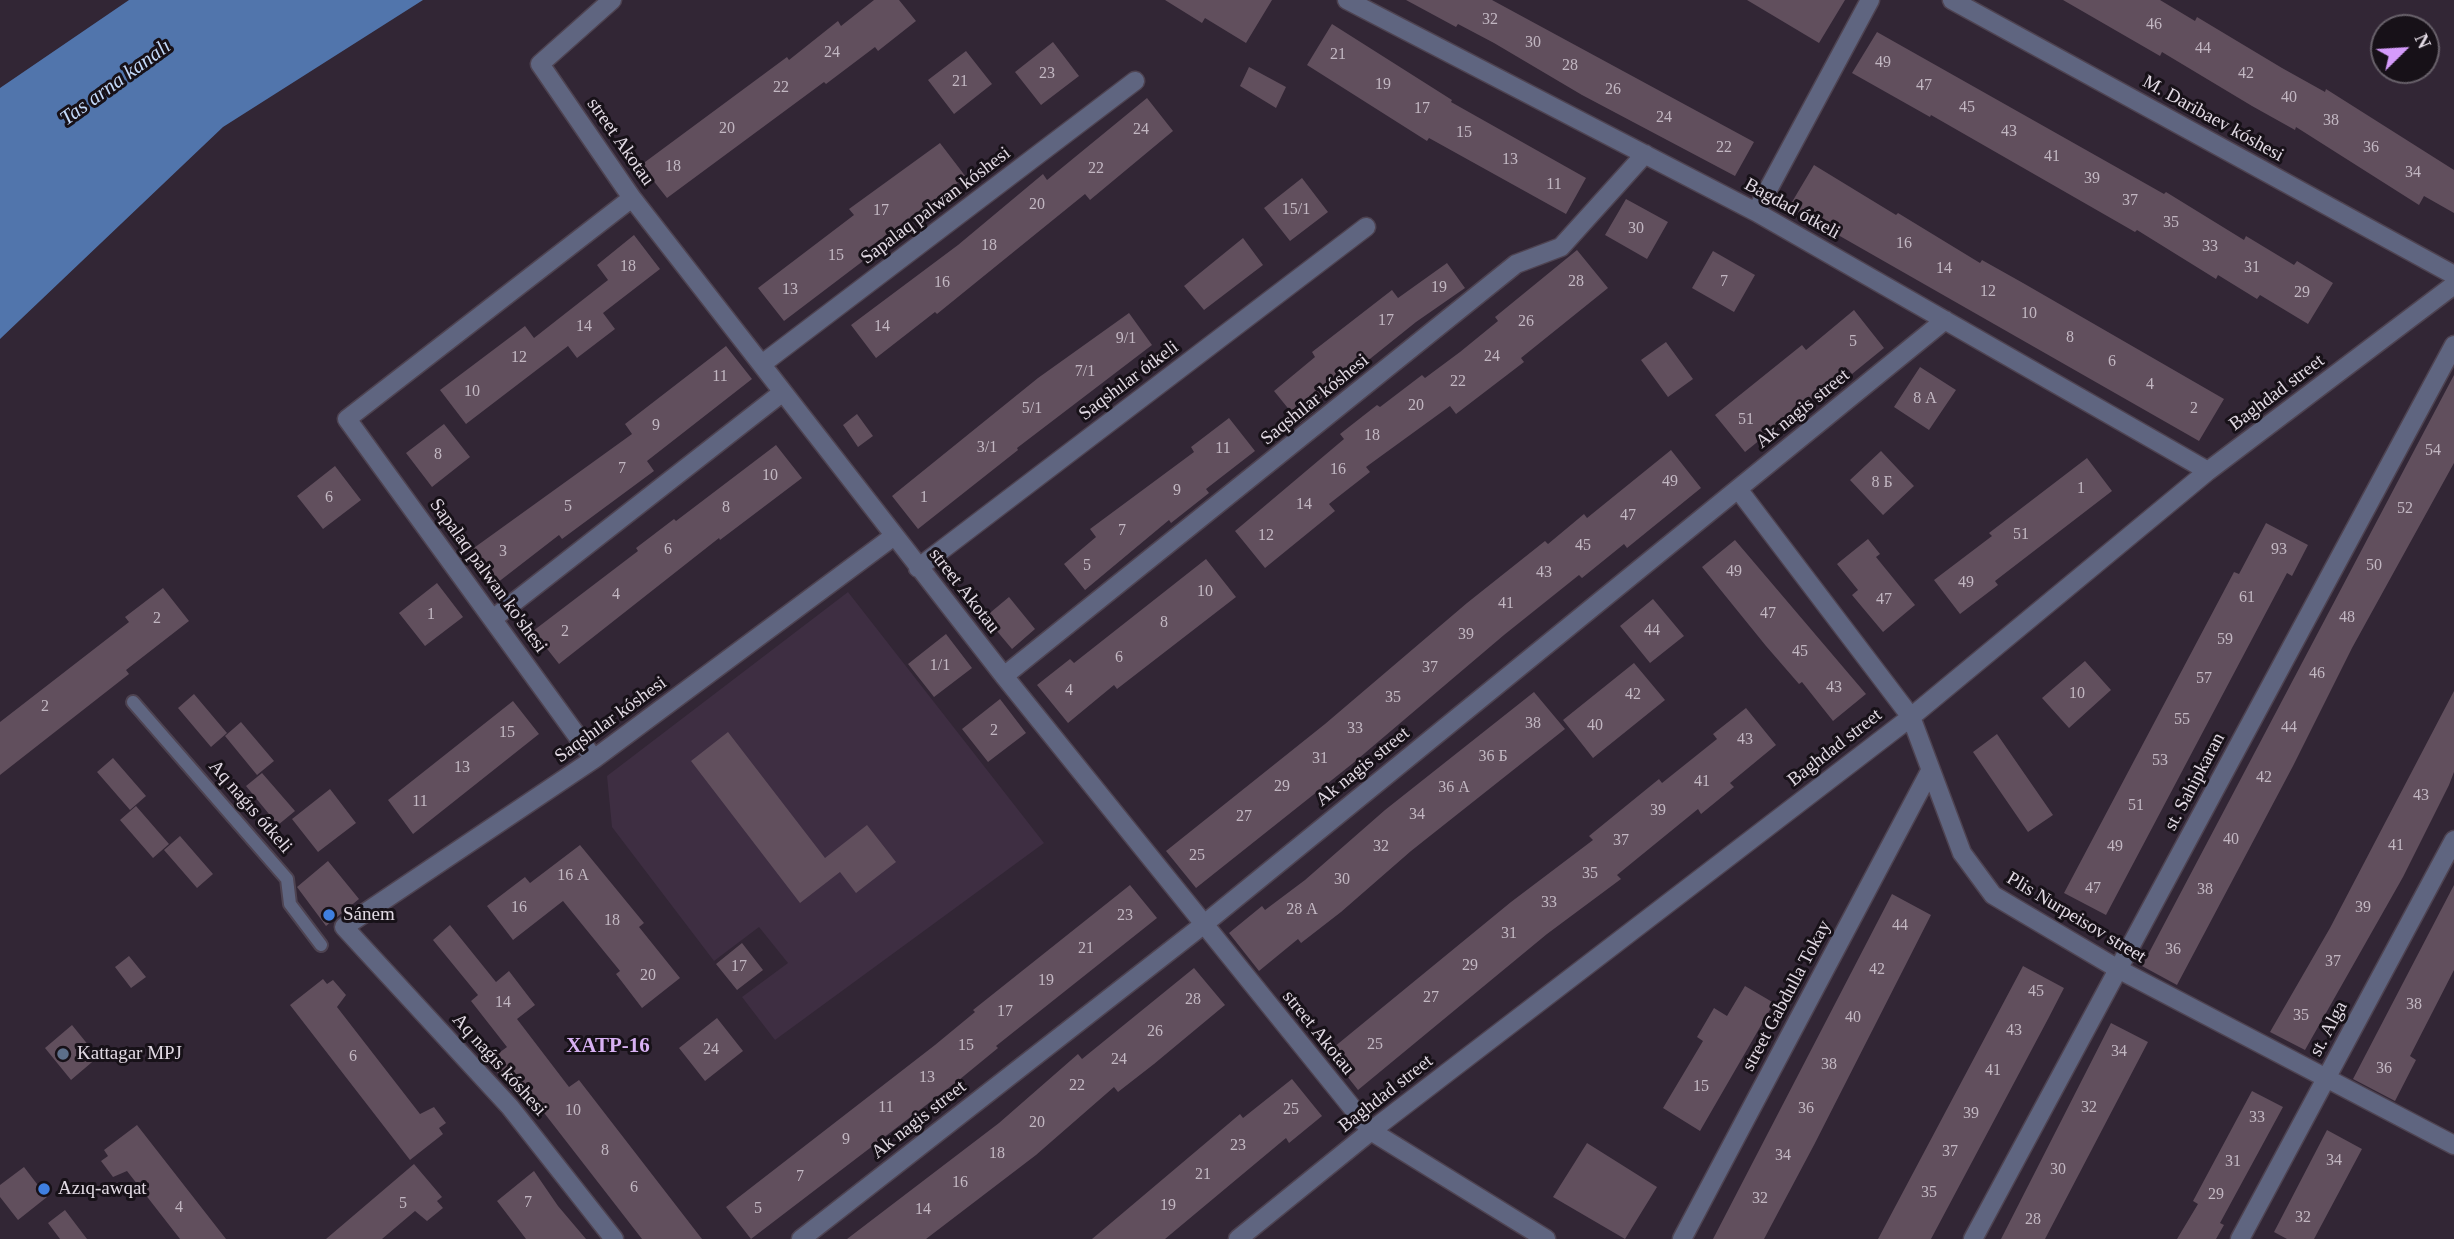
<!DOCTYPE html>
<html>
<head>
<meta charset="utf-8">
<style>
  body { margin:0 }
  #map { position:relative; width:2454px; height:1239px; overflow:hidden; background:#322635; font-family:"Times New Roman",serif }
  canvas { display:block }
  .north { position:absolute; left:2370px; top:14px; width:70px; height:70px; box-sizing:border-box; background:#171118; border:2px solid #68616a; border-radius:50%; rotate:66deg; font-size:19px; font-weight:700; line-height:28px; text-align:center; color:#e2dae4 }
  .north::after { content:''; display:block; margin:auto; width:24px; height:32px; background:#d59bfb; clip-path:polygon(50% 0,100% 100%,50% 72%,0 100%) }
</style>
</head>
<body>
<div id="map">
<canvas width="2454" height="1239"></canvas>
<div class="north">N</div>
</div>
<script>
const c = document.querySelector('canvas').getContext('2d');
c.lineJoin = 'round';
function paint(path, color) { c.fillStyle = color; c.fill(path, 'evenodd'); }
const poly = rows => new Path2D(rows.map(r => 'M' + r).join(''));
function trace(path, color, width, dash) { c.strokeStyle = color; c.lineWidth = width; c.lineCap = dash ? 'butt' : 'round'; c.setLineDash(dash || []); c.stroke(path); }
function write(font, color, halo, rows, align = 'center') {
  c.font = font + ' "Times New Roman",serif'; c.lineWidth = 6; c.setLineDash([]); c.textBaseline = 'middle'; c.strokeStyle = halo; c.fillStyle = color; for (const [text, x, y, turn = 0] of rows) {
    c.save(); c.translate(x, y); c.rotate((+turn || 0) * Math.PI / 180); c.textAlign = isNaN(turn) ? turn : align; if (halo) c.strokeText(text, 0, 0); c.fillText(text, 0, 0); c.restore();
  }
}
paint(poly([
  [848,592,1044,843,775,1040,742,997,788,963,759,927,714,961,612,827,607,776]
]), '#3e2e42');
paint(poly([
  [129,0,423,0,223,127,0,339,0,88]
]), '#5175ac');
paint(poly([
  [874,0,899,0,916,21,878,51,875,47,826,84,824,82,667,198,641,165,787,57,789,60,838,21,841,26],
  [1165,0,1272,0,1246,43,1205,18,1202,23],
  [1406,0,1492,0,1754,142,1735,176,1582,95,1494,43,1458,24,1456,27],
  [1747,0,1845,0,1819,43],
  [2063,0,2160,0,2195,21,2197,17,2282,68,2325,92,2326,89,2454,170,2454,213,2424,196,2419,205,2296,127,2295,130,2252,106,2162,52,2160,56],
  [1332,24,1452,100,1451,102,1586,178,1566,214,1429,138,1427,141,1307,65],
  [1877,32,2164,194,2166,192,2244,240,2246,236,2294,265,2297,261,2333,283,2308,324,2260,295,2257,299,2218,275,2216,279,2137,230,2135,232,1931,115,1930,117,1852,73],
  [1053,42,1079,76,1041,105,1015,72],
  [966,51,992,84,954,114,928,80],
  [1249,67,1286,87,1276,108,1240,86],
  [1147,98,1173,131,1090,200,1085,194,937,314,935,312,876,358,851,325,958,245,1043,174,1047,180],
  [940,143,966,177,863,252,867,258,784,321,758,288,854,215,849,209],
  [1814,165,1896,215,1898,213,1980,263,1982,260,2023,283,2224,399,2199,441,1789,207],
  [1302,178,1328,212,1290,241,1264,208],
  [1626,199,1668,222,1647,259,1605,235],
  [634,235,660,269,603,313,615,329,577,358,568,346,466,424,440,390,525,326,534,338,608,280,597,265],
  [1243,238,1263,265,1204,310,1184,286],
  [1577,250,1608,288,1521,358,1524,362,1456,414,1450,406,1366,467,1370,472,1329,504,1335,511,1265,568,1235,531,1344,439,1340,434,1377,405,1380,407,1422,375,1425,378,1460,352,1498,321,1495,317],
  [1713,251,1755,275,1734,312,1692,288],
  [1447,263,1465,288,1416,322,1320,399,1323,404,1300,423,1274,391,1315,357,1312,352,1392,290,1398,298],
  [1854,310,1884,348,1852,374,1848,369,1745,452,1715,415,1802,345,1806,350],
  [1129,313,1152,345,1017,448,1018,450,918,529,892,496,1038,378],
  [1666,342,1693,379,1668,397,1641,360],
  [726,346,752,379,647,461,654,471,562,539,559,535,497,583,471,550,632,434,625,424],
  [1920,367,1956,390,1929,430,1894,407],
  [2454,375,2454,463,2352,648,2293,766,2177,985,2142,966],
  [857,414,873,436,858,447,843,425],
  [1229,418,1255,451,1206,489,1209,493,1171,523,1169,520,1085,590,1064,564,1096,537,1090,529,1194,452,1191,447],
  [444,424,470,457,432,487,406,453],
  [776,445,802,478,720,540,719,538,559,664,533,631,638,551,636,548,674,519,676,521],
  [1671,450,1701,488,1627,548,1624,544,1582,578,1579,575,1504,635,1352,764,1196,888,1166,851,1325,724,1467,603,1545,541,1548,544,1584,514,1587,518],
  [1881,451,1914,486,1883,515,1850,480],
  [2087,458,2112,491,1995,581,1998,585,1960,614,1934,580,1992,536,1989,533],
  [335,466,361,500,323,529,297,496],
  [2266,523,2308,545,2292,576,2287,573,2106,915,2064,893,2234,572,2239,574],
  [1868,539,1880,554,1876,557,1915,605,1883,632,1852,595,1858,590,1837,564],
  [1735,540,1866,694,1833,721,1802,682,1799,684,1766,646,1702,567],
  [1206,559,1236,597,1117,689,1114,685,1068,723,1037,685,1070,659,1074,663],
  [437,583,463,617,425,646,399,613],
  [163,588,189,621,126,670,129,674,0,775,0,722,129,622,125,617],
  [1009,597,1035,629,1012,649,985,617],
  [1653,599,1684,636,1650,663,1620,626],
  [946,634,972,668,934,697,908,664],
  [2085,661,2111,690,2069,728,2042,698],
  [1634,663,1665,700,1593,758,1563,720],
  [2454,691,2454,772,2449,785,2403,877,2305,1050,2270,1032,2330,928],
  [1534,692,1565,729,1411,851,1341,912,1301,943,1298,939,1259,971,1229,933,1262,906,1265,910,1305,880,1385,810],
  [194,694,227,733,211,747,178,708],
  [1000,699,1026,733,988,762,962,729],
  [513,701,539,734,413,834,388,800],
  [1746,708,1776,745,1730,783,1734,787,1701,814,1698,809,1617,875,1621,879,1547,934,1358,1090,1328,1052,1511,902,1593,840,1589,836,1659,779,1662,783,1717,739,1713,734],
  [241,722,274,761,257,775,225,736],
  [728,732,825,858,867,825,896,862,856,893,840,872,800,903,691,761],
  [1997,734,2053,815,2028,832,1973,752],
  [113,758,146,796,130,810,97,772],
  [262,773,295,811,278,825,246,786],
  [330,789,356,823,318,852,292,819],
  [136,806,169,844,153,858,120,820],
  [180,836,213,874,197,888,164,850],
  [580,845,644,923,639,927,680,978,642,1008,616,974,620,971,563,901,513,940,487,906,525,877,530,883],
  [328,861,359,899,326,926,297,887],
  [1130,885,1157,918,996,1046,998,1048,959,1080,751,1239,726,1207,935,1045,975,1012,973,1010],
  [2454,885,2454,970,2410,1056,2416,1060,2395,1101,2353,1079],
  [1892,894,1931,915,1814,1145,1764,1239,1713,1239],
  [450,925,496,982,509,971,535,1005,517,1019,569,1087,579,1080,702,1239,642,1239,524,1087,514,1094,488,1061,507,1047,471,1001,478,995,433,940],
  [742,943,763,970,737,990,716,964],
  [129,956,146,977,131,988,115,967],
  [2023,966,2064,988,2048,1019,1931,1239,1878,1239],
  [1194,968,1225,1005,1154,1064,1118,1092,1114,1087,1036,1155,926,1239,847,1239,999,1123,1078,1054,1082,1059],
  [323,979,327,984,333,980,346,995,337,1007,420,1114,434,1107,446,1123,439,1128,443,1134,410,1160,290,1005],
  [1745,986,1774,1003,1700,1131,1663,1108,1703,1041,1697,1037,1714,1008,1727,1016],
  [717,1018,743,1051,705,1081,679,1048],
  [2111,1023,2148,1042,2045,1239,2001,1239],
  [72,1025,98,1057,71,1080,45,1048],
  [1292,1079,1322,1116,1289,1143,1286,1138,1165,1239,1092,1239,1240,1114,1243,1118],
  [2252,1091,2283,1107,2220,1223,2224,1225,2216,1239,2177,1239,2198,1204,2193,1201],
  [137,1125,226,1239,180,1239,127,1171,113,1177,101,1161,108,1156,104,1150],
  [2327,1130,2362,1149,2314,1239,2287,1239,2274,1232],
  [1587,1143,1657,1187,1625,1239,1553,1197],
  [414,1164,442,1197,437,1201,443,1208,427,1221,415,1211,382,1239,326,1239],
  [24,1167,47,1197,18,1220,0,1197,0,1185],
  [534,1171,558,1206,586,1239,526,1239,497,1201],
  [65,1210,87,1239,60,1239,48,1223]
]), '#614f5d');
const lane = poly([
  [133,702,287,879,290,904,321,945]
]);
const street = poly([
  [612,0,540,64,632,198,1004,676,1371,1131,1546,1239],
  [1347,0,1756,212,2208,471],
  [1952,0,2454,275],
  [1756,212,1870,0],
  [762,364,1135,81],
  [1738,489,1911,717,1962,853,1993,895,2118,969,2454,1145],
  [918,568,1366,227],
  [494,618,783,392],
  [1004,676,1516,264,1561,247,1645,154],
  [594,759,347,419,632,198],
  [614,1239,510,1107,344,927,594,759,894,536],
  [801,1239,1203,925,1945,320],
  [1238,1239,1371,1131,1911,717,2208,471,2454,285],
  [1682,1239,1929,773],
  [1973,1239,2454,345],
  [2240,1239,2454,840]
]);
trace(lane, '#4e4351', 16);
trace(street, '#4e4351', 21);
trace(lane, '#5f6580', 12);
trace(street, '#5f6580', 18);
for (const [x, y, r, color] of [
  [329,915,7,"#3f7fe0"],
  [63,1054,7,"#5c6f8a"],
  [44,1189,7,"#3f7fe0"]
]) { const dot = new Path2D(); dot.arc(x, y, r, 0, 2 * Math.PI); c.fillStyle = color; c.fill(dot); trace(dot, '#171118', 2.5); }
write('16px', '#c2b7c2', null, [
  ["32",1490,20],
  ["46",2154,25],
  ["30",1533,43],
  ["44",2203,49],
  ["24",832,53],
  ["21",1338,55],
  ["49",1883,63],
  ["28",1570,66],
  ["23",1047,74],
  ["42",2246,74],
  ["21",960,82],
  ["19",1383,85],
  ["47",1924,86],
  ["22",781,88],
  ["26",1613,90],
  ["40",2289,98],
  ["45",1967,108],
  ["17",1422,109],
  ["24",1664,118],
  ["38",2331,121],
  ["20",727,129],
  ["24",1141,130],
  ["43",2009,132],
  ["15",1464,133],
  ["22",1724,148],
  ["36",2371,148],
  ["41",2052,157],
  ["13",1510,160],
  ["18",673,167],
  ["22",1096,169],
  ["34",2413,173],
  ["39",2092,179],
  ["11",1554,185],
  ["37",2130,201],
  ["20",1037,205],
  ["15/1",1296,210],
  ["17",881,211],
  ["35",2171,223],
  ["30",1636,229],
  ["16",1904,244],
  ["18",989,246],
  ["33",2210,247],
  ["15",836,256],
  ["18",628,267],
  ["31",2252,268],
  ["14",1944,269],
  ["28",1576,282],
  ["7",1724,282],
  ["16",942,283],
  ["19",1439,288],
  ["13",790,290],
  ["12",1988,292],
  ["29",2302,293],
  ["10",2029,314],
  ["17",1386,321],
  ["26",1526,322],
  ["14",584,327],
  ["14",882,327],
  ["8",2070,338],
  ["9/1",1126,339],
  ["5",1853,342],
  ["24",1492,357],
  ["12",519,358],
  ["6",2112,362],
  ["7/1",1085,372],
  ["11",720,377],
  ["22",1458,382],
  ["4",2150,385],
  ["10",472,392],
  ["8 А",1925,399],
  ["20",1416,406],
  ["5/1",1032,409],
  ["2",2194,409],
  ["51",1746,420],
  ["9",656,426],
  ["18",1372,436],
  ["3/1",987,448],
  ["11",1223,449],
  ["54",2433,451],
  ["8",438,455],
  ["7",622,469],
  ["16",1338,470],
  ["10",770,476],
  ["49",1670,482],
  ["8 Б",1882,483],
  ["1",2081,489],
  ["9",1177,491],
  ["6",329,498],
  ["1",924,498],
  ["14",1304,505],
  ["5",568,507],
  ["8",726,508],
  ["52",2405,509],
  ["47",1628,516],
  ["7",1122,531],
  ["51",2021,535],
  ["12",1266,536],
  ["45",1583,546],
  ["6",668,550],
  ["93",2279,550],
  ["3",503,552],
  ["5",1087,566],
  ["50",2374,566],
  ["49",1734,572],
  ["43",1544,573],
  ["49",1966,583],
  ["10",1205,592],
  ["4",616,595],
  ["61",2247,598],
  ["47",1884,600],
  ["41",1506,604],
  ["47",1768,614],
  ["1",431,615],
  ["48",2347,618],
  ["2",157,619],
  ["8",1164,623],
  ["44",1652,631],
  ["2",565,632],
  ["39",1466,635],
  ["59",2225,640],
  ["45",1800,652],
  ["6",1119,658],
  ["1/1",940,666],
  ["37",1430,668],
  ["46",2317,674],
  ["57",2204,679],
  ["43",1834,688],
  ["4",1069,691],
  ["10",2077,694],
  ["42",1633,695],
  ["35",1393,698],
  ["2",45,707],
  ["55",2182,720],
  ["38",1533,724],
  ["40",1595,726],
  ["44",2289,728],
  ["33",1355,729],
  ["2",994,731],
  ["15",507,733],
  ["43",1745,740],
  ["36 Б",1493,757],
  ["31",1320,759],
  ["53",2160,761],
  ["13",462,768],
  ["42",2264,778],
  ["41",1702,782],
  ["29",1282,787],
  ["36 А",1454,788],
  ["43",2421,796],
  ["11",420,802],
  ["51",2136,806],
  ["39",1658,811],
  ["34",1417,815],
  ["27",1244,817],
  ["40",2231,840],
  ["37",1621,841],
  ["41",2396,846],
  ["32",1381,847],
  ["49",2115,847],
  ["25",1197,856],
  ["35",1590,874],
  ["16 А",573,876],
  ["30",1342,880],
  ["47",2093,889],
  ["38",2205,890],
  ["33",1549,903],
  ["16",519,908],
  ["39",2363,908],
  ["28 А",1302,910],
  ["23",1125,916],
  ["18",612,921],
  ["44",1900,926],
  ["31",1509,934],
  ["21",1086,949],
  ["36",2173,950],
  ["37",2333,962],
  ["29",1470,966],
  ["17",739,967],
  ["42",1877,970],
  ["20",648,976],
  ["19",1046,981],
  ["45",2036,992],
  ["27",1431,998],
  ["28",1193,1000],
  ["14",503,1003],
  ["38",2414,1005],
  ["17",1005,1012],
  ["35",2301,1016],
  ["40",1853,1018],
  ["43",2014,1031],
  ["26",1155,1032],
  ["25",1375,1045],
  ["15",966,1046],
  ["24",711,1050],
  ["34",2119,1052],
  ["6",353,1057],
  ["24",1119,1060],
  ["38",1829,1065],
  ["36",2384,1069],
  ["41",1993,1071],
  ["13",927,1078],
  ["22",1077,1086],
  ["15",1701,1087],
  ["11",886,1108],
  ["32",2089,1108],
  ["36",1806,1109],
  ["25",1291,1110],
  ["10",573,1111],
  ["39",1971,1114],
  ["33",2257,1118],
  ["20",1037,1123],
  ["9",846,1140],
  ["23",1238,1146],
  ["8",605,1151],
  ["37",1950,1152],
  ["18",997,1154],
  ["34",1783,1156],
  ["34",2334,1161],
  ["31",2233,1162],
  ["30",2058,1170],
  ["21",1203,1175],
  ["7",800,1177],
  ["16",960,1183],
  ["6",634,1188],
  ["35",1929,1193],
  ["29",2216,1195],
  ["32",1760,1199],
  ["7",528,1203],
  ["5",403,1204],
  ["19",1168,1206],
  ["4",179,1208],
  ["5",758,1209],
  ["14",923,1210],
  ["32",2303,1218],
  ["28",2033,1220]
]);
write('19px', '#e2dae4', '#171118', [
  ["M. Daribaev kóshesi",2213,119,29],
  ["street Akotau",620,142,55],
  ["Sapalaq palwan kóshesi",936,206,-37],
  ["Bagdad ótkeli",1792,209,29],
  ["Saqshılar ótkeli",1129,381,-37],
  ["Baghdad street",2277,393,-37],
  ["Saqshılar kóshesi",1315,400,-39],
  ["Ak nagis street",1803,409,-39],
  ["Sapalaq palwan ko'shesi",488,576,54],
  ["street Akotau",964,591,52],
  ["Saqshılar kóshesi",611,720,-36],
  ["Baghdad street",1835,748,-38],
  ["Ak nagis street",1363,767,-39],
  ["st. Sahipkaran",2195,782,-62],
  ["Aq naǵıs ótkeli",250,807,49],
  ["Plis Nurpeisov street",2076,918,31],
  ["street Gabdulla Tokay",1787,996,-62],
  ["st. Alga",2329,1029,-62],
  ["street Akotau",1318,1033,51],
  ["Aq naǵıs kóshesi",499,1065,48],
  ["Baghdad street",1386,1094,-38],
  ["Ak nagis street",919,1120,-38]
]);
write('19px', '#e2dae4', '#171118', [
  ["Sánem",343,915],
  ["Kattagar MPJ",77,1054],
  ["Azıq-awqat",58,1189]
], 'left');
write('italic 21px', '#c3d9f9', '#171118', [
  ["Tas arna kanalı",116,83,-36]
]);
write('bold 21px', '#d8b1f3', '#171118', [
  ["XATP-16",608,1047]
]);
</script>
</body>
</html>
